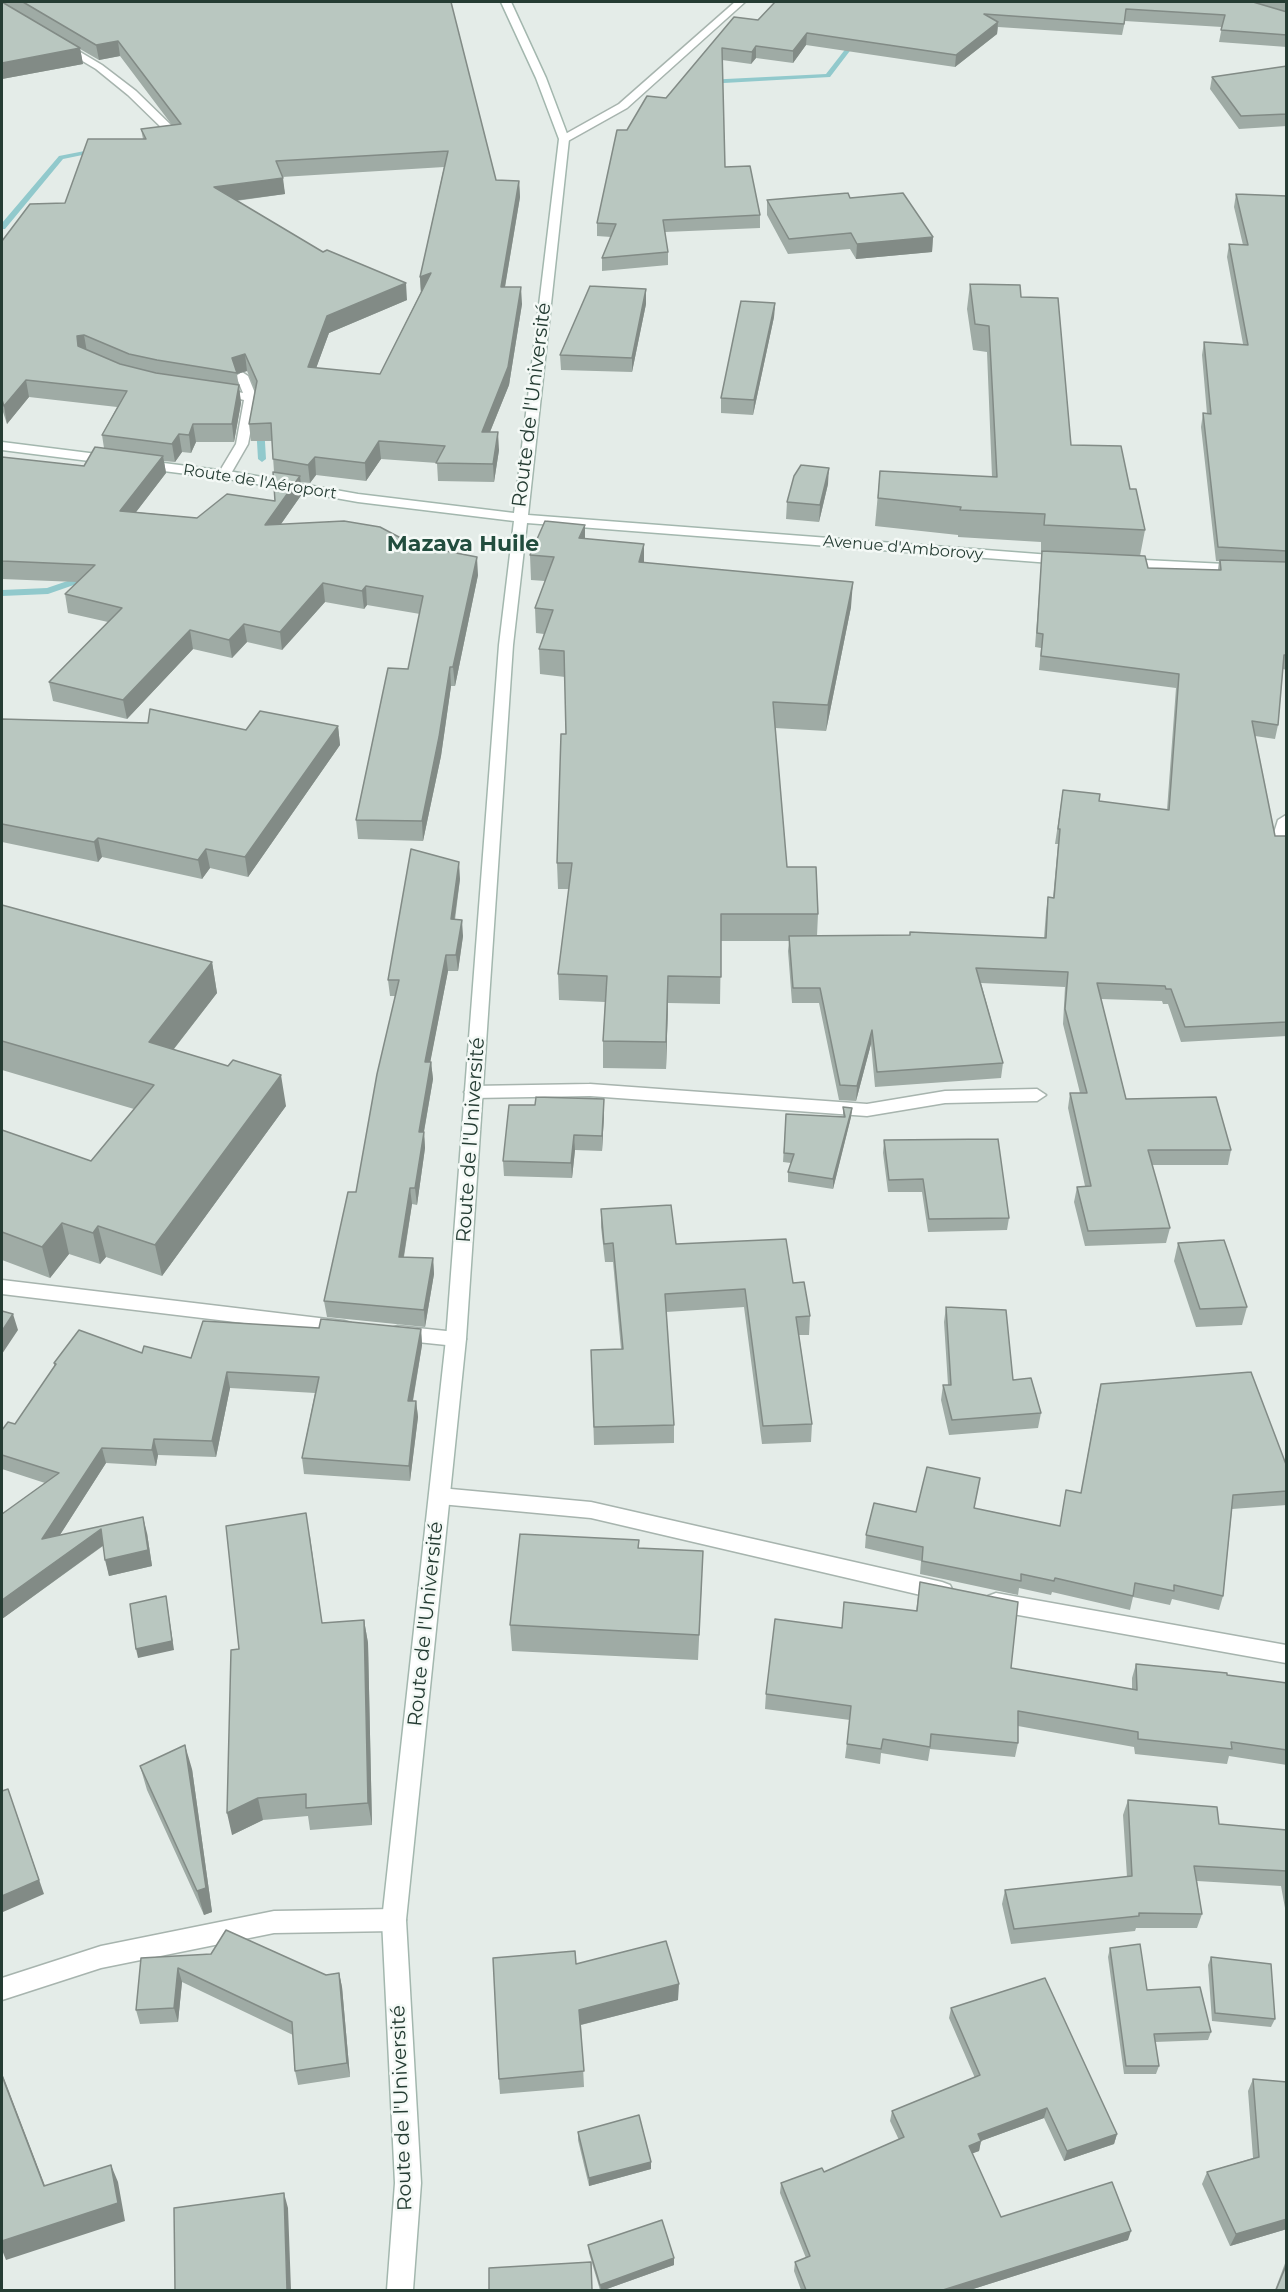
<!DOCTYPE html>
<html>
<head>
<meta charset="utf-8">
<style>
  body { margin:0 }
  #map { position:relative; width:1288px; height:2292px; overflow:hidden; background:#e4ece8; font-family:Montserrat,sans-serif }
  canvas { display:block }
  .frame { position:absolute; inset:0; border:3px solid #253c33; pointer-events:none }
</style>
</head>
<body>
<div id="map">
<canvas width="1288" height="2292"></canvas>
<div class="frame"></div>
</div>
<script>
const c = document.querySelector('canvas').getContext('2d');
c.lineJoin = 'round';
const poly = rows => new Path2D(rows.map(r => 'M' + r).join(''));
function paint(path, color) { c.fillStyle = color; c.fill(path, 'evenodd'); }
function trace(path, color, width, dash) { c.strokeStyle = color; c.lineWidth = width; c.lineCap = dash ? 'butt' : 'round'; c.setLineDash(dash || []); c.stroke(path); }
function write(font, color, halo, rows, align = 'center') {
  c.font = font + ' Montserrat,sans-serif'; c.lineWidth = 5; c.setLineDash([]); c.textBaseline = 'middle'; c.strokeStyle = halo; c.fillStyle = color; for (const [text, x, y, turn = 0] of rows) {
    c.save(); c.translate(x, y); c.rotate((+turn || 0) * Math.PI / 180); c.textAlign = isNaN(turn) ? turn : align; if (halo) c.strokeText(text, 0, 0); c.fillText(text, 0, 0); c.restore();
  }
}
paint(poly([
  [854,38,859,39,830,77,706,84,703,82,706,80,826,74,854,38],
  [100,148,102,149,102,151,63,159,5,229,2,229,2,223,59,156,100,148],
  [260,422,264,425,266,459,262,462,258,459,256,425,260,422],
  [88,574,91,575,91,579,48,594,2,596,2,590,47,588,88,574]
]), '#91c9cc');
const street = poly([
  [735,2,745,2,627,108,568,141,560,141,560,137,619,104,735,2],
  [59,43,65,43,102,65,136,91,173,127,173,131,165,131,128,95,96,69,59,47,59,43],
  [242,372,248,376,257,398,248,444,229,477,224,478,218,474,236,444,244,400,212,392,218,388,243,393,236,376,242,372],
  [1286,815,1286,839,1275,839,1273,836,1278,820,1286,815],
  [590,1084,867,1104,945,1091,1037,1089,1046,1095,1037,1101,945,1103,867,1116,590,1096,473,1098,464,1092,473,1086,590,1084],
  [2,1280,344,1321,351,1323,354,1328,351,1333,344,1335,2,1294,2,1280],
  [398,1326,456,1332,463,1334,466,1339,463,1344,456,1346,398,1340,391,1338,388,1333,391,1328,398,1326],
  [440,1488,591,1502,942,1582,950,1585,953,1591,950,1597,942,1600,591,1518,440,1504,433,1502,430,1496,433,1490,440,1488],
  [996,1593,1286,1645,1286,1663,996,1611,988,1608,985,1602,988,1596,996,1593],
  [394,1909,402,1912,406,1920,402,1928,394,1931,274,1933,101,1968,2,2000,2,1978,101,1946,274,1911,394,1909]
]);
const secondary = poly([
  [501,2,511,2,546,78,569,139,528,515,1064,556,1071,560,1064,564,527,523,513,645,466,1339,406,1920,421,2183,413,2290,387,2290,395,2183,382,1920,446,1339,499,645,514,521,358,502,234,480,140,468,134,464,140,460,234,472,358,494,514,513,559,139,536,78,501,2],
  [2,442,113,456,119,460,113,464,2,450,2,442],
  [1124,559,1286,567,1286,575,1119,566,1119,560,1124,559]
]);
trace(street, '#a7b4ae', 3);
trace(secondary, '#a3b7ae', 3);
paint(street, '#fff');
paint(secondary, '#fff');
paint(poly([
  [2,2,451,2,496,180,519,181,520,197,505,287,522,304,509,385,490,432,499,450,494,482,438,481,437,463,381,459,366,481,316,475,310,483,301,482,302,494,281,524,414,545,478,575,455,686,451,686,441,756,423,841,358,839,356,820,408,669,420,614,367,605,364,609,325,602,282,650,247,642,232,658,193,649,127,719,53,701,49,682,108,622,68,613,65,594,77,582,2,579,2,457,84,466,104,448,102,435,117,407,29,397,7,424,2,409,2,241,65,203,143,139,141,129,172,125,120,56,99,60,80,49,83,64,2,79],
  [444,167,420,277,421,292,380,374,316,368,329,333,407,300,323,252,236,201,285,194,282,177],
  [247,371,255,390,249,424,251,441,272,441,274,472,275,501,197,518,136,512,166,473,164,461,175,462,182,452,191,453,196,442,234,442,241,403,237,374],
  [775,2,1287,2,1287,47,1219,42,1222,27,1125,21,1122,35,998,27,997,34,955,67,806,45,793,63,756,58,751,64,722,60,725,167,760,215,760,228,665,232,668,252,668,265,602,271,602,258,611,237,597,236,597,223,627,130,666,98,734,17,758,20],
  [1287,66,1287,126,1239,129,1210,89,1212,77],
  [1236,194,1287,196,1287,670,1283,669,1278,725,1275,739,1255,736,1275,836,1287,836,1287,1036,1181,1042,1168,1004,1163,1004,1162,1001,1101,999,1126,1099,1231,1150,1228,1165,1152,1165,1170,1228,1166,1243,1085,1246,1074,1202,1077,1187,1085,1186,1068,1108,1070,1093,1080,1093,1063,1024,1065,987,981,983,1003,1063,1001,1078,875,1087,871,1044,856,1101,839,1100,819,1003,792,1003,788,951,789,941,721,941,720,1004,668,1003,666,1069,603,1068,603,1041,605,1002,559,1000,558,974,569,889,558,889,557,863,566,734,565,677,540,674,539,649,544,634,536,633,535,608,545,581,531,580,530,555,585,539,644,562,851,607,826,731,775,728,787,867,818,914,817,936,1044,938,1046,912,1048,897,1053,898,1058,844,1055,844,1063,790,1099,801,1167,810,1176,688,1039,670,1041,648,1035,647,1042,552,1041,552,1041,542,958,537,958,535,875,526,880,471,992,477,987,352,973,350,967,309,970,284,1021,297,1071,445,1130,489,1145,530,1140,556,1148,568,1218,570,1219,561,1216,561,1201,427,1203,413,1207,414,1202,355,1204,342,1243,344,1227,257,1229,244,1243,245,1234,207],
  [850,198,933,237,932,252,856,259,850,249,788,254,767,215,767,200],
  [775,303,774,317,753,415,721,413,721,398],
  [646,304,632,372,561,370,560,355],
  [828,484,819,522,786,519,787,502],
  [2,719,246,730,338,726,340,745,248,877,210,868,202,879,102,857,98,862,2,842],
  [460,879,455,920,463,936,458,971,448,971,430,1062,431,1062,433,1079,424,1132,425,1148,417,1205,412,1204,404,1257,433,1258,434,1274,425,1327,327,1317,324,1301,356,1192,395,996,390,996,388,980],
  [2,905,212,962,217,993,174,1049,286,1106,162,1276,106,1257,100,1264,69,1254,50,1278,2,1260,2,1130,91,1161,134,1109,2,1070],
  [604,1099,604,1114,602,1151,575,1150,572,1178,504,1176,503,1161,535,1105],
  [843,1107,852,1108,851,1117,833,1189,788,1182,788,1172,791,1163,783,1162,786,1114,843,1117],
  [884,1140,1009,1218,1007,1230,928,1232,922,1192,888,1192,883,1153],
  [601,1209,676,1244,793,1283,810,1316,809,1335,799,1335,812,1424,811,1442,762,1444,744,1307,666,1312,674,1425,674,1443,594,1445,591,1350,621,1349,613,1262,605,1262,601,1227],
  [1178,1243,1247,1307,1242,1325,1196,1327,1174,1261],
  [946,1307,1013,1380,1041,1413,1038,1428,949,1435,941,1400,943,1385,948,1385,944,1322],
  [319,1328,421,1329,422,1345,413,1401,416,1401,418,1417,410,1481,304,1474,302,1458,315,1393,230,1388,216,1457,158,1455,156,1466,106,1463,60,1535,147,1533,152,1566,109,1576,103,1546,2,1619,2,1514,45,1483,2,1469,2,1430,15,1424,54,1367,54,1363,142,1353,191,1358],
  [1098,1397,1287,1467,1287,1505,1232,1509,1223,1596,1219,1610,1172,1599,1170,1605,1133,1597,1130,1610,1052,1592,1051,1595,1019,1588,1018,1595,920,1574,921,1561,865,1548,866,1535,916,1512,980,1478,974,1508,1060,1526,1066,1490,1081,1493],
  [310,1536,322,1623,364,1620,368,1643,372,1825,310,1830,308,1816,263,1820,232,1835,239,1649],
  [639,1540,639,1548,702,1577,698,1660,512,1651,510,1625],
  [920,1582,1011,1668,1132,1689,1132,1678,1136,1664,1287,1683,1287,1765,1229,1756,1227,1764,1135,1754,1134,1747,1018,1726,1018,1743,1015,1757,930,1749,928,1761,881,1753,880,1764,845,1758,850,1720,765,1709,766,1694,842,1628,916,1611],
  [140,1766,192,1769,212,1912,204,1915,147,1790],
  [1128,1800,1219,1824,1287,1830,1287,1919,1281,1886,1197,1881,1202,1914,1197,1928,1136,1928,1135,1931,1011,1944,1002,1904,1005,1890,1127,1877,1123,1815],
  [1110,1948,1147,1990,1211,2032,1208,2040,1155,2042,1159,2066,1156,2074,1124,2074,1108,1957],
  [1211,1957,1275,2019,1271,2027,1212,2021,1208,1965],
  [141,1958,326,1975,339,1973,342,1987,350,2077,298,2085,295,2071,293,2035,182,1982,178,2022,140,2024,136,2010],
  [576,1964,678,2000,581,2025,584,2087,500,2094,499,2079],
  [951,2008,1117,2134,1114,2144,1064,2161,1044,2118,981,2141,979,2151,972,2153,1001,2217,1128,2240,970,2290,801,2290,794,2271,795,2262,806,2258,780,2193,781,2183,824,2172,899,2140,890,2121,892,2111,975,2078,949,2018],
  [1253,2079,1287,2229,1230,2246,1202,2184,1207,2172,1253,2158,1248,2091],
  [578,2132,651,2162,651,2169,589,2186,578,2140],
  [588,2245,674,2265,604,2290,600,2290,589,2253],
  [1287,2258,1287,2290,1275,2290]
]), '#9faba5');
paint(poly([
  [998,22,997,34,955,67,956,55],
  [807,33,806,45,793,63,793,51],
  [118,41,120,56,99,60,96,45],
  [756,46,756,58,751,64,752,52],
  [80,48,83,64,2,79,2,63],
  [283,178,285,194,216,203,214,187],
  [519,181,520,197,502,304,501,287],
  [933,237,932,252,856,259,857,244],
  [431,273,421,294,420,277],
  [406,283,407,300,329,333,310,385,308,367,327,316],
  [521,287,522,304,509,385,483,449,482,432],
  [646,289,646,304,632,372,632,358],
  [775,303,774,317,753,415,754,400],
  [84,335,87,352,78,346,77,336],
  [245,354,247,371,237,374,232,358],
  [26,380,29,397,7,424,4,406],
  [239,385,241,403,234,442,232,424],
  [193,424,196,442,191,453,189,435],
  [498,432,499,450,494,482,493,464],
  [179,434,182,452,175,462,172,444],
  [379,441,381,459,366,481,365,463],
  [163,456,166,473,123,529,120,511],
  [315,457,316,475,310,483,308,465],
  [829,468,828,484,819,522,820,505],
  [300,476,302,494,267,544,265,525],
  [585,525,585,550,579,538],
  [644,544,644,569,639,562],
  [477,557,478,575,455,686,453,667],
  [853,582,851,607,826,731,828,705],
  [323,583,325,602,282,650,280,632],
  [366,586,367,605,364,609,362,591],
  [244,624,247,642,232,658,229,640],
  [190,630,193,649,127,719,123,700],
  [450,667,451,686,441,756,423,841,422,821],
  [338,726,340,745,248,877,245,857],
  [98,838,102,857,98,862,94,842],
  [206,849,210,868,202,879,198,860],
  [459,862,460,879,452,936,451,919],
  [462,920,463,936,458,971,456,955],
  [446,955,448,971,427,1079,425,1062],
  [212,962,217,993,155,1073,149,1042],
  [668,976,668,1003,666,1069,666,1042],
  [872,1030,871,1044,856,1101,857,1086],
  [431,1062,433,1079,421,1148,419,1132],
  [281,1075,286,1106,162,1276,155,1245],
  [604,1099,604,1114,602,1151,602,1136],
  [852,1108,851,1117,833,1189,833,1179],
  [424,1132,425,1148,417,1205,415,1188],
  [574,1135,575,1150,572,1178,571,1163],
  [410,1188,412,1204,401,1273,399,1257],
  [62,1223,69,1254,50,1278,42,1247],
  [98,1226,106,1257,100,1264,93,1233],
  [433,1258,434,1274,425,1327,424,1310],
  [13,1314,18,1330,2,1354,2,1331],
  [421,1329,422,1345,410,1417,408,1401],
  [227,1372,230,1388,216,1457,212,1441],
  [416,1401,418,1417,410,1481,409,1466],
  [154,1439,158,1455,156,1466,152,1450],
  [102,1448,106,1463,47,1555,42,1539],
  [143,1517,147,1533,152,1566,109,1576,105,1560],
  [101,1529,105,1544,2,1619,2,1600],
  [166,1596,174,1650,138,1658,136,1649],
  [364,1620,368,1643,372,1825,368,1803],
  [185,1745,192,1769,212,1912,204,1915,197,1891],
  [8,1789,44,1894,3,1912,2,1908,2,1896],
  [258,1798,263,1820,232,1835,227,1813],
  [178,1968,182,1982,178,2022,174,2008],
  [339,1973,342,1987,350,2077,347,2063],
  [679,1984,678,2000,580,2025,579,2010],
  [2,2073,52,2204,44,2186,2,2076],
  [1047,2108,1044,2118,981,2141,979,2151,966,2156,969,2146,978,2134],
  [1117,2134,1114,2144,1064,2161,1067,2151],
  [651,2162,651,2169,589,2186,589,2178],
  [111,2165,118,2182,125,2221,6,2260,2,2250,2,2241],
  [284,2193,288,2208,291,2290,287,2290],
  [1287,2219,1287,2229,1230,2246,1236,2234],
  [1131,2231,1128,2240,970,2290,943,2290],
  [674,2258,674,2265,604,2290,601,2290,600,2285]
]), '#828b86');
const building = poly([
  [2,2,80,48,2,63,2,2],
  [23,2,451,2,496,180,519,181,501,287,521,287,508,367,482,432,498,432,493,464,436,463,445,446,379,441,365,463,315,457,308,465,273,459,271,423,249,424,257,381,245,354,232,358,237,373,157,360,129,354,84,335,77,336,78,346,120,364,156,373,239,385,232,424,193,424,189,435,179,434,172,444,102,435,127,391,26,380,4,406,2,400,2,241,30,204,65,203,88,139,146,139,141,129,181,124,118,41,96,45,23,2],
  [448,151,420,277,431,273,380,374,308,367,327,316,406,283,327,250,323,252,214,187,283,178,276,161,448,151],
  [775,2,1253,2,1287,12,1287,35,1221,30,1225,15,1126,9,1124,24,984,14,998,22,956,55,807,33,793,51,756,46,752,52,722,48,725,167,750,166,760,215,663,220,668,252,602,258,616,224,597,223,617,130,627,130,647,96,666,98,734,17,758,20,775,2],
  [1287,66,1287,114,1241,116,1212,77,1287,66],
  [848,193,850,198,903,193,933,237,857,244,851,233,789,239,767,200,848,193],
  [1236,194,1287,196,1287,551,1218,547,1203,413,1211,414,1204,342,1248,345,1229,244,1248,245,1236,194],
  [970,284,1020,285,1021,297,1058,298,1071,445,1121,446,1130,489,1136,489,1145,530,1044,525,1045,514,960,510,961,507,878,498,880,471,997,477,989,326,975,324,970,284],
  [590,286,646,289,632,358,560,355,590,286],
  [741,301,775,303,754,400,721,398,741,301],
  [95,447,163,456,120,511,197,518,227,494,275,501,273,472,300,476,265,525,344,521,380,527,414,545,477,557,453,667,450,667,439,737,422,821,356,820,388,668,408,669,423,596,366,586,362,591,323,583,280,632,244,624,229,640,190,630,123,700,49,682,122,608,65,594,95,565,2,561,2,457,84,466,95,447],
  [801,465,829,468,820,505,787,502,794,476,801,465],
  [545,521,585,525,579,538,644,544,639,562,853,582,828,705,773,702,787,867,816,867,818,914,721,914,721,977,668,976,666,1042,603,1041,607,976,558,974,572,863,557,863,561,734,566,734,564,651,539,649,553,610,535,608,554,557,530,555,545,521],
  [1042,551,1145,556,1148,568,1221,570,1220,560,1287,562,1287,655,1284,655,1278,725,1252,721,1275,836,1287,836,1287,1022,1185,1027,1171,989,1166,989,1165,986,1097,983,1126,1099,1216,1097,1231,1150,1148,1150,1170,1228,1088,1231,1077,1187,1091,1186,1070,1093,1087,1093,1065,1009,1068,972,976,968,1003,1063,877,1072,872,1030,857,1086,840,1085,820,988,793,988,789,936,910,935,910,932,1046,938,1048,897,1054,898,1060,829,1058,829,1063,790,1100,794,1099,801,1169,810,1179,674,1041,656,1043,634,1037,633,1042,551],
  [150,709,246,730,260,711,338,726,245,857,206,849,198,860,98,838,94,842,2,824,2,719,148,723,150,709],
  [411,849,459,862,451,919,462,920,456,955,446,955,425,1062,431,1062,419,1132,424,1132,415,1188,410,1188,399,1257,433,1258,424,1310,324,1301,348,1192,356,1192,377,1074,399,980,388,980,411,849],
  [2,905,212,962,149,1042,228,1066,233,1060,281,1075,155,1245,98,1226,93,1233,62,1223,42,1247,2,1232,2,1130,91,1161,154,1085,2,1041,2,905],
  [536,1097,604,1099,602,1136,574,1135,571,1163,503,1161,509,1105,535,1105,536,1097],
  [843,1107,852,1108,833,1179,788,1172,794,1154,784,1153,786,1114,845,1117,843,1107],
  [998,1139,1009,1218,929,1219,923,1179,889,1180,884,1140,998,1139],
  [671,1205,676,1244,786,1239,793,1283,804,1282,810,1316,796,1317,812,1424,763,1426,745,1289,665,1294,674,1425,594,1427,591,1350,623,1349,613,1243,604,1244,601,1209,671,1205],
  [1224,1240,1247,1307,1200,1309,1178,1243,1224,1240],
  [946,1307,1006,1310,1013,1380,1031,1378,1041,1413,952,1420,943,1385,951,1385,946,1307],
  [2,1311,13,1314,2,1331,2,1311],
  [321,1319,421,1329,408,1401,416,1401,409,1466,302,1458,319,1377,227,1372,212,1441,154,1439,152,1450,102,1448,42,1539,143,1517,148,1550,105,1560,101,1529,2,1600,2,1514,59,1473,2,1455,2,1430,8,1422,15,1424,56,1364,54,1363,79,1330,142,1353,144,1346,191,1358,203,1321,319,1328,321,1319],
  [1251,1372,1287,1467,1287,1491,1233,1495,1223,1596,1174,1585,1174,1591,1135,1583,1133,1596,1055,1578,1054,1581,1021,1574,1021,1581,922,1561,923,1547,866,1535,874,1503,916,1512,927,1467,980,1478,974,1508,1060,1526,1066,1490,1081,1493,1101,1384,1251,1372],
  [306,1513,322,1623,364,1620,368,1803,306,1808,306,1794,258,1798,227,1813,231,1650,239,1649,226,1526,306,1513],
  [520,1534,639,1540,638,1548,703,1551,699,1635,510,1625,520,1534],
  [920,1582,1018,1602,1011,1668,1137,1690,1136,1664,1227,1673,1227,1675,1287,1683,1287,1750,1231,1742,1232,1749,1138,1739,1138,1732,1018,1711,1018,1743,931,1734,930,1747,883,1739,881,1749,847,1744,851,1706,766,1694,775,1619,842,1628,844,1602,917,1611,920,1582],
  [166,1596,172,1641,136,1649,130,1604,166,1596],
  [185,1745,206,1888,197,1891,140,1766,185,1745],
  [8,1789,39,1880,2,1896,2,1791,8,1789],
  [1128,1800,1217,1807,1219,1824,1287,1830,1287,1871,1194,1866,1202,1914,1139,1913,1139,1916,1014,1929,1005,1890,1132,1876,1128,1800],
  [226,1930,326,1975,339,1973,347,2063,295,2071,292,2022,178,1968,174,2008,136,2010,141,1958,211,1954,226,1930],
  [666,1941,679,1984,579,2010,584,2071,499,2079,493,1958,575,1951,576,1964,666,1941],
  [1140,1944,1147,1990,1200,1987,1211,2032,1154,2034,1159,2066,1126,2066,1110,1948,1140,1944],
  [1211,1957,1271,1964,1275,2019,1215,2013,1211,1957],
  [1045,1978,1117,2134,1067,2151,1047,2108,978,2134,981,2141,969,2146,1001,2217,1112,2182,1131,2231,943,2290,806,2290,795,2262,810,2256,781,2183,822,2168,824,2172,904,2137,892,2111,980,2075,951,2008,1045,1978],
  [2,2076,44,2186,111,2165,118,2203,2,2241,2,2076],
  [1253,2079,1287,2082,1287,2219,1236,2234,1207,2172,1259,2157,1253,2079],
  [639,2115,651,2162,589,2178,578,2132,639,2115],
  [284,2193,287,2290,175,2290,174,2208,284,2193],
  [662,2220,674,2258,600,2285,588,2245,662,2220],
  [591,2262,592,2290,489,2290,489,2268,591,2262],
  [1287,2263,1287,2290,1276,2290,1287,2263]
]);
paint(building, '#b9c7c0');
trace(building, '#828b86', 1.5);
write('16px', '#253c33', '#f4f9f6', [
  ["Route de l'Aéroport",260,482,9],
  ["Avenue d'Amborovy",903,548,5]
]);
write('20px', '#253c33', '#f4f9f6', [
  ["Route de l'Université",532,405,-83],
  ["Route de l'Université",471,1140,-86],
  ["Route de l'Université",426,1624,-84],
  ["Route de l'Université",402,2108,-92]
]);
write('bold 22px', '#224d3e', '#f4f9f6', [
  ["Mazava Huile",463,545]
]);
</script>
</body>
</html>
